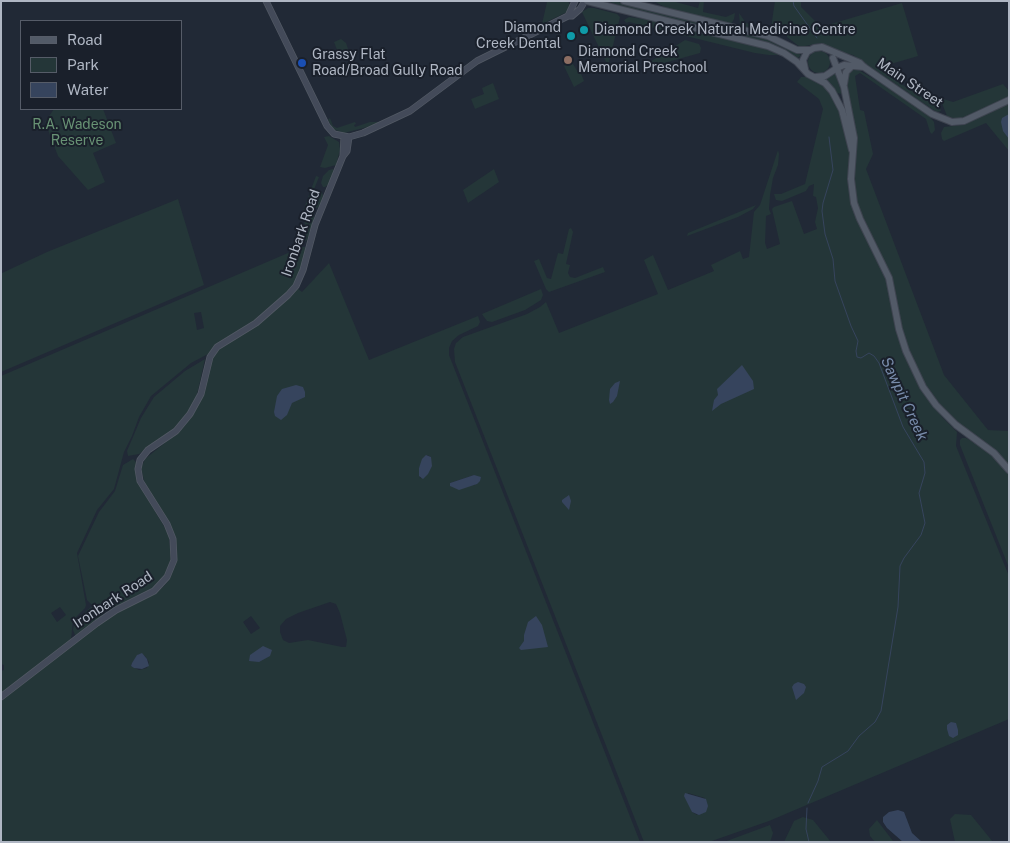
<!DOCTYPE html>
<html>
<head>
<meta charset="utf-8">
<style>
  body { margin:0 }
  #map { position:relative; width:1010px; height:843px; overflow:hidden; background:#212936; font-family:"Public Sans",sans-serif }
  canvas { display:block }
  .frame { position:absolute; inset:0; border:2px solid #afb6c3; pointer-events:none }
  .legend { position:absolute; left:20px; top:20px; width:162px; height:90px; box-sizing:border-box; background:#1a202b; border:1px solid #565c68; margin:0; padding:6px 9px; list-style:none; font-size:15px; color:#afb6c3 }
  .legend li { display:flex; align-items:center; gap:10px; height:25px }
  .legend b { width:25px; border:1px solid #565c68 }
</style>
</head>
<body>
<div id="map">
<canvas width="1010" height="843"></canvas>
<div class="frame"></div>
<ul class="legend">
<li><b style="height:6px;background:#525a67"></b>Road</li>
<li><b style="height:14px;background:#243638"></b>Park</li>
<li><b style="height:14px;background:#36445d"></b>Water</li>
</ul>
</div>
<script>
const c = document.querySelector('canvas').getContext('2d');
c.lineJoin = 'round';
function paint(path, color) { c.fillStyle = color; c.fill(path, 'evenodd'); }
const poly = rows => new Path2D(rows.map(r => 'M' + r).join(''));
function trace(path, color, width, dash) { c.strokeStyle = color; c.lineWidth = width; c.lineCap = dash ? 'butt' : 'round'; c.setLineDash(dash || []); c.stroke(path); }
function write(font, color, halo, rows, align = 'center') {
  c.font = font + ' "Public Sans",sans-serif'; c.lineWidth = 4; c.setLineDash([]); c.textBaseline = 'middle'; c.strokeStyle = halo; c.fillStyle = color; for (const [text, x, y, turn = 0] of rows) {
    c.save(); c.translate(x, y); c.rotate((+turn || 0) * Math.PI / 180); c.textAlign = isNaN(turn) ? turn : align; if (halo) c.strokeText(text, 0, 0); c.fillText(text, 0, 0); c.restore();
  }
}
paint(poly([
  [546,1,568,1,570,5,567,12,542,24,547,2],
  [606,1,615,1,764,38,774,41,801,55,798,58,785,49,773,44,641,12],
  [654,1,672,1,698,8,700,1,704,1,703,12,726,17,735,13,734,19,731,24,729,24,666,8],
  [775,1,801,1,801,7,821,27,902,3,918,56,877,68,921,97,930,102,937,99,941,111,937,112,932,109,853,55,838,51,821,43,800,47,787,37,787,35,784,34,783,35,776,32,769,33,740,25,739,13,746,23,771,28],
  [588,8,594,8,617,14,620,17,608,66,582,12],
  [629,17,652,20,761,47,779,55,769,55,755,53,629,22,626,23,624,20],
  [341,39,346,43,349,52,340,58,334,42],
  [685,40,699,44,701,48,700,53,646,68,648,63],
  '808 62a11 11 0 1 1 22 0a11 11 0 1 1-22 0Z',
  [571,61,578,72,580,71,584,81,574,87,564,66],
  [855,68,886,86,928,115,934,122,935,130,932,134,930,132,926,119,860,73,855,76,860,110,864,111,873,154,866,169,944,375,988,430,1009,431,1009,466,996,452,960,425,939,404,925,385,908,351,902,332,891,276,859,209,855,196,846,87,848,72],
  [835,73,842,94,837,93,832,85,826,80],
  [801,77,807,77,825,87,838,106,849,150,849,185,885,274,896,327,925,394,943,418,957,432,956,446,1009,576,1009,719,769,821,709,842,644,842,455,362,454,349,456,343,463,337,527,314,540,307,546,302,559,333,658,294,644,260,653,255,668,290,714,271,711,265,740,251,743,259,749,257,754,212,760,205,778,150,779,154,778,165,773,178,770,195,769,209,771,214,766,216,765,243,767,249,780,244,772,209,774,207,792,201,804,234,817,229,815,222,818,208,816,197,813,196,814,184,809,186,806,191,782,201,776,200,774,194,781,194,805,184,823,109,819,99,797,82],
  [688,793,705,798,697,815,692,812],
  [493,83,499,99,475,109,471,99,484,94,482,88],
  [1003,84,1009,91,1008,97,969,116,957,120,947,116,940,98,953,102],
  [1009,103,1009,151,986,123,944,141,942,139,941,133,944,127,962,125],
  [54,109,103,109,116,143,93,153,105,182,88,190,58,156,45,122],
  [330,118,333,126,337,128,355,122,356,124,354,125,355,127,370,122,378,122,375,125,344,133,333,129,328,120],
  [329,136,339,142,340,150,336,165,325,168,320,167,328,145,324,137],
  [494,169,499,182,468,203,463,190],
  [329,170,333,169,334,171,329,184,325,187,323,187,321,183,323,176],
  [316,176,319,177,309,202,314,214,314,221,307,240,301,244,300,239,303,238,307,231,302,214],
  [322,192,323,196,320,205,317,208,314,207,312,202,314,196,317,193],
  [178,199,204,285,1,372,2,273,47,252],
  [756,205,753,209,738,217,687,236,688,233],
  [571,228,573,232,566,264,570,265,568,273,570,277,575,278,603,267,605,272,549,292,546,289,534,261,539,259,547,278,551,279,558,253,563,254,569,229],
  [302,247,305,247,306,250,301,267,297,279,291,289,254,322,221,341,208,354,191,363,151,396,139,417,132,436,124,452,114,489,97,510,77,553,86,605,85,608,73,620,71,640,1,694,1,671,4,670,4,665,1,664,1,376],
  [201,312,204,328,197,330,194,313],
  [60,607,66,615,57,622,51,613],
  [329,263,369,360,478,316,480,322,478,326,459,335,452,341,449,348,449,355,640,842,1,842,1,700,105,620,127,607,153,595,164,586,169,580,176,560,176,540,170,526,145,484,141,468,145,459,182,429,195,411,203,395,210,363,215,353,225,344,256,326,290,297,297,288,302,292],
  [427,455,431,457,420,479,419,468],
  [474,475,475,485,450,486,450,483],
  [330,602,336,604,340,613,347,640,346,647,342,647,308,640,289,643,283,640,280,632,280,626,286,619,298,613],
  [251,616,260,628,251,634,243,622],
  [139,654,145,656,149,662,147,668,139,670,131,666,132,663],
  [541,289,543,295,541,300,525,310,492,322,487,321,484,317,482,314],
  [205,359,196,399,181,422,173,430,139,454,128,456,127,451,141,418,154,397,185,371],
  [962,438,966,438,984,448,998,461,1009,475,1009,568,960,445,960,440],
  [133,459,136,462,138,482,169,535,171,559,165,575,151,590,108,611,92,605,87,600,78,556,99,512,115,491,123,465],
  [91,607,101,610,105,614,77,635,75,635,73,630,75,621],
  [955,814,971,815,993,842,955,842,950,819],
  [803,817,813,820,831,842,784,842,794,821],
  [877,820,893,841,894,842,875,842,870,836,869,829],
  [770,825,773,833,770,842,724,842]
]), '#243638');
paint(poly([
  [1009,114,1009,139,1003,131,1001,122,1002,118],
  [742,365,753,381,754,389,721,404,712,411,714,400,718,395,717,389],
  [620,381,617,396,613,402,610,404,609,400,610,389,615,383],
  [296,385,303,387,305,392,305,397,292,403,287,415,281,420,275,416,274,412,277,396,282,389],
  [426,455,431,457,432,466,428,474,423,479,419,476,419,468,422,459],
  [474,475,481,477,480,481,477,484,459,490,450,486,450,483],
  [569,495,571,501,569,510,562,502,562,500],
  [536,616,542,625,548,647,521,650,519,648,524,641,524,635,528,622],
  [263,646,272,650,270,656,259,662,249,661,250,655],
  [142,653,147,659,149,666,142,669,134,668,131,666,132,663,137,655],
  [798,682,804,684,806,687,804,693,796,700,792,687,794,684],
  [951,722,956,723,958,730,958,735,953,738,949,736,947,729,947,725],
  [685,793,706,799,708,806,706,812,699,815,692,812,684,796],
  [898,810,904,812,912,833,922,842,903,842,887,828,883,822,883,817,889,812]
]), '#36445d');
trace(poly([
  [793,1,794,6,817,38],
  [808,803,818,781,822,767,848,751,859,736,875,722,881,711,898,607,900,566,904,558,921,535,925,523,919,493,925,473,924,462,903,427,879,363,874,356,869,353,861,358,857,357,856,351,858,341,851,326,835,281,833,259,825,234,822,211,823,203,833,170,829,137],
  [807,808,806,829,809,842]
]), '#36445d', 1);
const secondary = poly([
  [266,1,327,126,334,134,349,137,363,133,410,111,477,61,568,16,572,16,580,9,585,1],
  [568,16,575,1],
  [343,156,344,137],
  [1,697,97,623,116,610,154,591,167,577,174,560,173,539,167,524,140,481,138,469,140,460,148,450,176,431,190,414,201,394,210,357,217,347,256,323,288,295,296,286,303,270,315,225,343,156,347,151,349,137]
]);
const primary = poly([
  [587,1,768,46,784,53,797,62,808,74,825,83,832,91,842,110,852,150],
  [624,1,768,36,797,50,809,50],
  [833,58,844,87,854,138,851,179,854,203,860,219,889,278,899,329,906,351,923,387,936,405,956,425,994,453,1009,470],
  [805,69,803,60,807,52,814,48,822,47,860,63,864,67,932,114,952,122,964,121,1009,100],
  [816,77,825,76,837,68,844,65,864,67],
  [844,84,846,72,853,65]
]);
trace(secondary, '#525964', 7);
trace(primary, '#3e4450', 8);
trace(secondary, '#434a59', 5.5);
trace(primary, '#525a67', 6);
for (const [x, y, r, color] of [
  [584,30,5,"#0f9aa8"],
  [571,36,5,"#0f9aa8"],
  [568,60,5,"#8d6e63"],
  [302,63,5,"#1a4fb4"]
]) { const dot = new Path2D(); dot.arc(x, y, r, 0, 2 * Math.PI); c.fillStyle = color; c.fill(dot); trace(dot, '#1a202b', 2); }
write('14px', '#afb6c3', '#1a202b', [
  ["Diamond",561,28,"right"],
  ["Creek Dental",561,44,"right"],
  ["Diamond Creek Natural Medicine Centre",594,30],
  ["Diamond Creek",578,52],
  ["Memorial Preschool",578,68],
  ["Grassy Flat",312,55],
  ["Road/Broad Gully Road",312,71]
], 'left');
write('14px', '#afb6c3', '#1a202b', [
  ["Main Street",910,83,34],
  ["Ironbark Road",301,233,-71],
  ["Ironbark Road",113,600,-33]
]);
write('14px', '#689274', '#1a202b', [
  ["R.A. Wadeson",77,125],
  ["Reserve",77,141]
]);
write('italic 15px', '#788baa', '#1a202b', [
  ["Sawpit Creek",904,399,65]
]);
</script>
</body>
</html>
